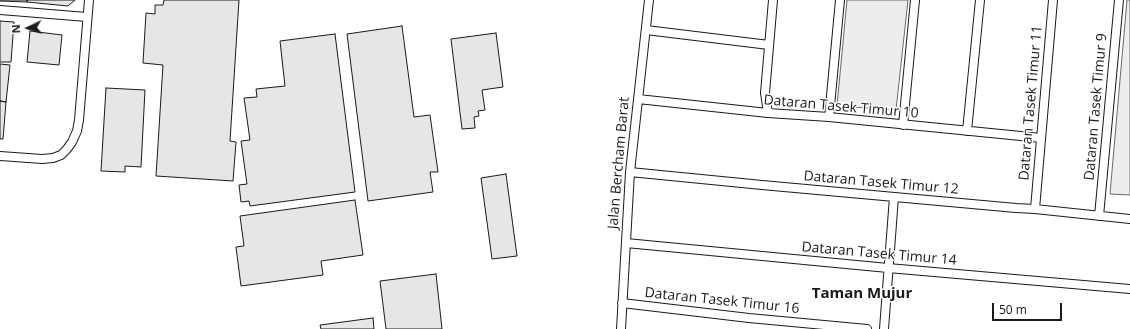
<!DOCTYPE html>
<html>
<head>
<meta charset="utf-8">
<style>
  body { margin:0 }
  #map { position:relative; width:1130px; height:329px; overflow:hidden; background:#fff; font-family:"Open Sans",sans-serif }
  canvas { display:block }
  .north { position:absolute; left:8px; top:8px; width:40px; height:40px; -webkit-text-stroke:3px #fff; paint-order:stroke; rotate:266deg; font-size:11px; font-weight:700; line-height:16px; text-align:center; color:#1a1a1a }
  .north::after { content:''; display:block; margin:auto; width:14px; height:18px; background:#1a1a1a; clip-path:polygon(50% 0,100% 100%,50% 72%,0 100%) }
  .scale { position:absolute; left:992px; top:303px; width:70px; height:18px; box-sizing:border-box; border:2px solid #1a1a1a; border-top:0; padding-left:5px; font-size:12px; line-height:14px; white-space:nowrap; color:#1a1a1a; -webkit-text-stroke:3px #fff; paint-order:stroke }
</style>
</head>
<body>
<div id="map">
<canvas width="1130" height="329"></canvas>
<div class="north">N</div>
<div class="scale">50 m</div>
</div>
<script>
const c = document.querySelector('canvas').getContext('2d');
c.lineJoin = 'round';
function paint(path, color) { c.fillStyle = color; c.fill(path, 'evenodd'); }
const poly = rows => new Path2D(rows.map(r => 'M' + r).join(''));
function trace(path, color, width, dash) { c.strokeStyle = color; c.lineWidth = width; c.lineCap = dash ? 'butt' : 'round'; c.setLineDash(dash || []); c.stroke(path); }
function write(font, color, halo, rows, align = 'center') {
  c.font = font + ' "Open Sans",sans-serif'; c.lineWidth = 3; c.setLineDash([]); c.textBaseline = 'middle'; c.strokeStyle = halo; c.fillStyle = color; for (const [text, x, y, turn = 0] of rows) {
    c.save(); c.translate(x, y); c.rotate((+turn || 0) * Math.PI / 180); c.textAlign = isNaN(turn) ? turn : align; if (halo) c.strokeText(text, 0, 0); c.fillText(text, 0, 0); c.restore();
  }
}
const built = poly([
  [847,0,908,0,896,110,837,106,847,0],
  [1127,0,1130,0,1130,195,1110,194,1127,0]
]);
paint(built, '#ededed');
trace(built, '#6a6a6a', 1);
const building = poly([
  [0,0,27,0,27,2,0,1,0,0],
  [27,0,75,0,68,6,27,2,27,0],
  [164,0,239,0,230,141,236,142,233,181,156,176,163,65,143,63,146,13,155,14,155,5,163,5,164,0],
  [0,21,14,22,11,62,0,62,0,21],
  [402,26,414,117,430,115,438,172,430,172,433,192,368,201,347,34,402,26],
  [30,31,62,35,59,65,27,62,30,31],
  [496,33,503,87,482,90,485,110,478,111,479,116,474,117,475,128,462,129,451,39,496,33],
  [335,34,355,192,250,206,249,201,241,202,239,185,247,184,241,141,250,140,244,98,257,97,256,89,285,86,280,41,335,34],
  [0,64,10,65,6,102,0,101,0,64],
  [106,88,145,90,141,167,125,166,125,172,101,171,106,88],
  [0,101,6,102,3,139,0,139,0,101],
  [506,174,517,256,492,259,481,178,506,174],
  [355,200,363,255,321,261,323,275,241,286,236,247,244,246,240,216,355,200],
  [436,274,442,329,386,329,380,281,436,274],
  [373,318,374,329,321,329,320,325,373,318]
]);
paint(building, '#e6e6e6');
trace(building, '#1a1a1a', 1);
const street = poly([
  [0,10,87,17],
  [646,30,769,45],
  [638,99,768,113,829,117,1041,138],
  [768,113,765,93,773,0],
  [829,117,840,0],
  [903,125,915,0],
  [967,131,980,0],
  [0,156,42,159,53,158,61,155,67,149,72,142,77,131,79,120,89,0],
  [630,172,762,185,1016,208,1035,209,1130,219],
  [1035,209,1053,0],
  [1099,216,1119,0],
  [626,243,888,268,1130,289],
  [622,303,749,318,867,329],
  [621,329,630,172,649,0],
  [884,329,894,197]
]);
trace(street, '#1a1a1a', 10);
trace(street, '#fff', 8);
write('14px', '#1a1a1a', '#fff', [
  ["Dataran Tasek Timur 11",1031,103,-85],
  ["Dataran Tasek Timur 10",841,107,5],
  ["Dataran Tasek Timur 9",1096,107,-85],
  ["Jalan Bercham Barat",619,163,-85],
  ["Dataran Tasek Timur 12",881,183,5],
  ["Dataran Tasek Timur 14",879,254,5],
  ["Dataran Tasek Timur 16",722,301,6]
]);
write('bold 15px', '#1a1a1a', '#fff', [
  ["Taman Mujur",862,294]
]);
</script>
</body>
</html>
